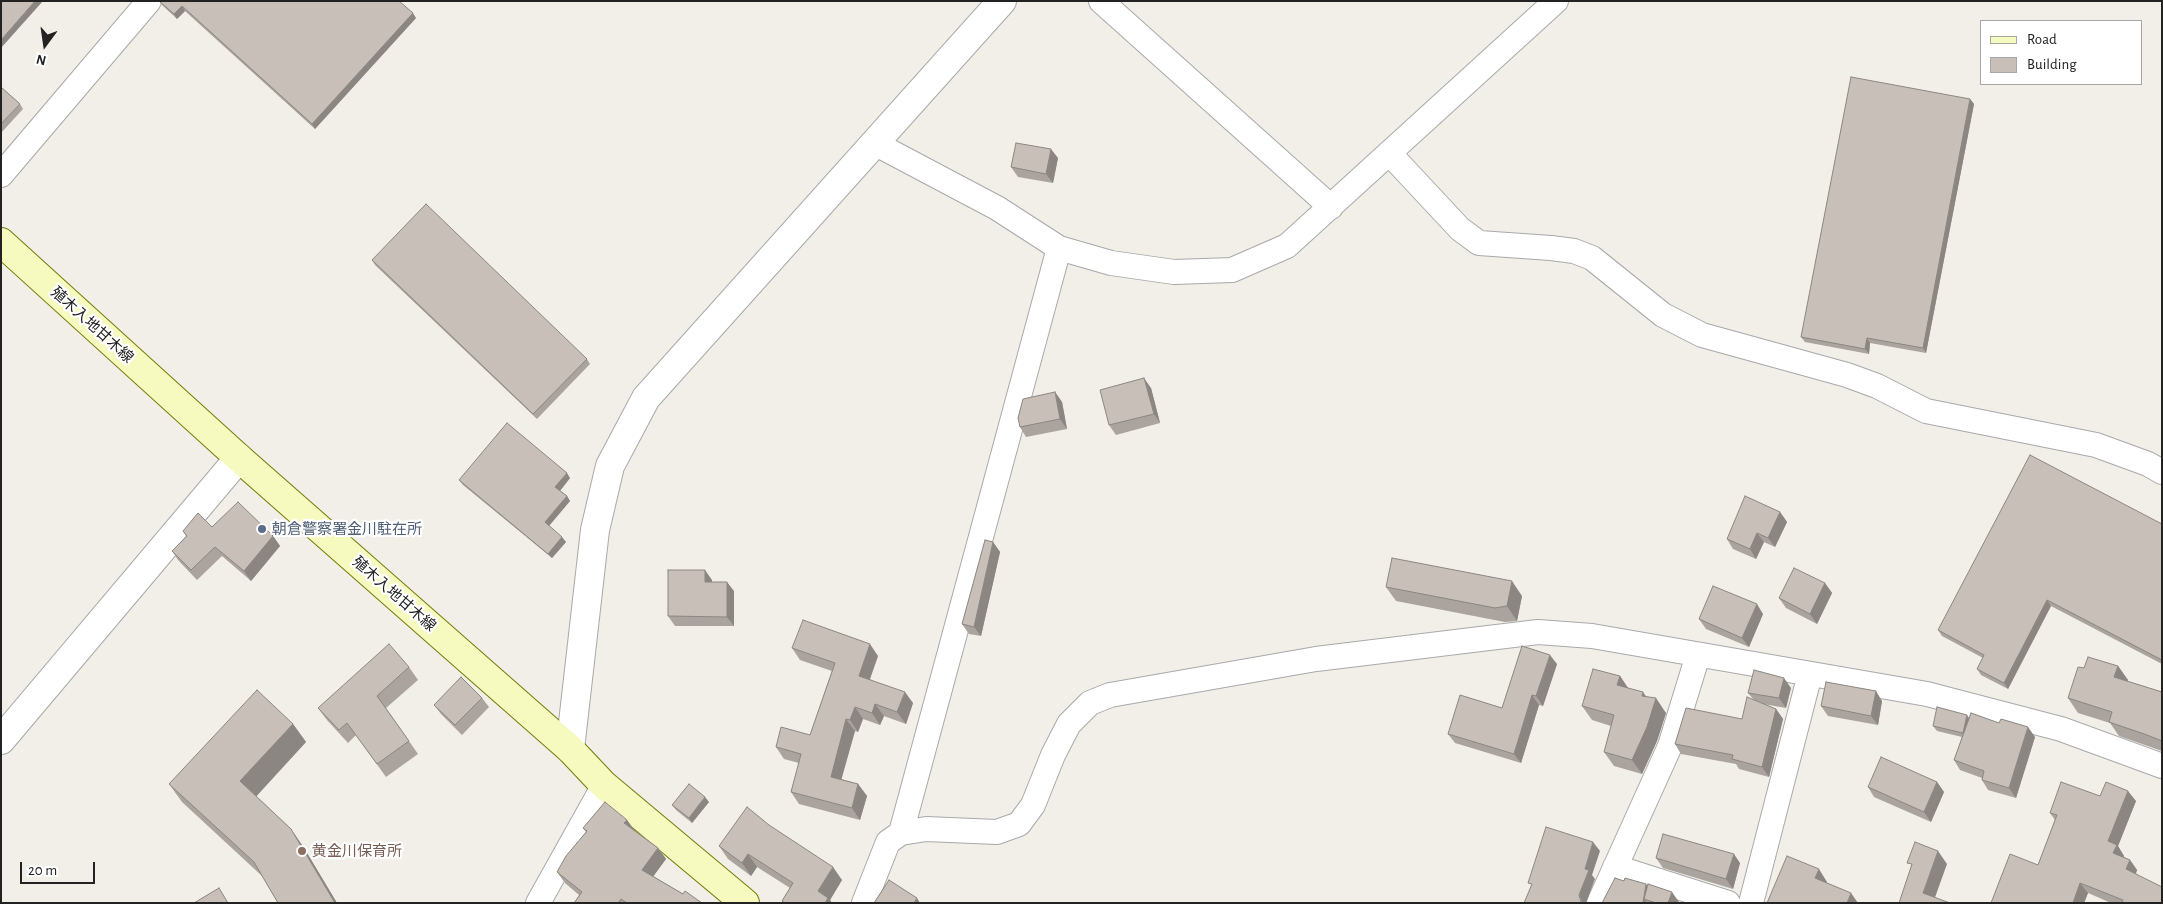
<!DOCTYPE html>
<html>
<head>
<meta charset="utf-8">
<style>
  body { margin:0 }
  #map { position:relative; width:2163px; height:904px; overflow:hidden; background:#f2efe9; font-family:"Alegreya Sans",sans-serif }
  canvas { display:block }
  .frame { position:absolute; inset:0; border:2px solid #222; pointer-events:none }
  .legend { position:absolute; left:1980px; top:20px; width:162px; height:65px; box-sizing:border-box; background:#fff; border:1px solid #a7a7a7; margin:0; padding:6px 9px; list-style:none; font-size:15px; color:#222 }
  .legend li { display:flex; align-items:center; gap:10px; height:25px }
  .legend b { width:25px; border:1px solid #a7a7a7 }
  .north { position:absolute; left:20px; top:20px; width:50px; height:50px; -webkit-text-stroke:4px #fff; paint-order:stroke; rotate:194deg; font-size:14px; font-weight:700; line-height:20px; text-align:center; color:#222 }
  .north::after { content:''; display:block; margin:auto; width:18px; height:22px; background:#222; clip-path:polygon(50% 0,100% 100%,50% 72%,0 100%) }
  .scale { position:absolute; left:20px; top:862px; width:75px; height:22px; box-sizing:border-box; border:2px solid #222; border-top:0; padding-left:6px; font-size:15px; line-height:18px; white-space:nowrap; color:#222; -webkit-text-stroke:4px #fff; paint-order:stroke }
</style>
</head>
<body>
<div id="map">
<canvas width="2163" height="904"></canvas>
<div class="frame"></div>
<ul class="legend">
<li><b style="height:6px;background:#f7fabf"></b>Road</li>
<li><b style="height:14px;background:#c7bfb8"></b>Building</li>
</ul>
<div class="north">N</div>
<div class="scale">20 m</div>
</div>
<script>
const c = document.querySelector('canvas').getContext('2d');
c.lineJoin = 'round';
const poly = rows => new Path2D(rows.map(r => 'M' + r).join(''));
function trace(path, color, width, dash) { c.strokeStyle = color; c.lineWidth = width; c.lineCap = dash ? 'butt' : 'round'; c.setLineDash(dash || []); c.stroke(path); }
function paint(path, color) { c.fillStyle = color; c.fill(path, 'evenodd'); }
function write(font, color, halo, rows, align = 'center') {
  c.font = font + ' "Alegreya Sans","Noto Sans JP",sans-serif'; c.lineWidth = 4.5; c.setLineDash([]); c.textBaseline = 'middle'; c.strokeStyle = halo; c.fillStyle = color; for (const [text, x, y, turn = 0] of rows) {
    c.save(); c.translate(x, y); c.rotate((+turn || 0) * Math.PI / 180); c.textAlign = isNaN(turn) ? turn : align; if (halo) c.strokeText(text, 0, 0); c.fillText(text, 0, 0); c.restore();
  }
}
const minor = poly([
  [1101,1,1331,207],
  [876,144,997,208,1059,248,1111,263,1174,272,1232,270,1287,246,1556,1],
  [1389,153,1460,229,1479,243,1551,248,1574,251,1592,258,1663,315,1702,335,1847,375,1877,386,1926,411,2096,445,2148,464,2162,472],
  [1,175,149,1],
  [901,833,1059,248],
  [1615,867,1728,903],
  [538,903,604,785],
  [864,903,888,842,901,833,926,829,997,832,1019,824,1033,805,1053,755,1069,724,1090,703,1110,695,1316,659,1538,632,1592,636,1927,694,2061,729,2162,766],
  [1599,903,1670,746,1698,655],
  [1751,903,1810,674]
]);
const tertiary = poly([
  [1,740,239,458],
  [570,749,595,530,610,466,646,398,1002,1]
]);
const secondary = poly([
  [1,242,239,458,570,749,604,785,745,903]
]);
trace(minor, '#a9a9a9', 26);
trace(tertiary, '#a9a9a9', 30);
trace(secondary, '#707d05', 30);
trace(minor, '#fff', 24);
trace(tertiary, '#fff', 28);
trace(secondary, '#f7fabf', 28);
paint(poly([
  [159,1,416,18,315,129,185,11,177,19,162,5],
  [1,87,20,104,23,109,1,133],
  [1970,99,1974,104,1926,353,1870,343,1869,354,1805,342,1801,337],
  [1058,158,1053,183,1018,177,1011,167],
  [372,260,587,359,590,364,537,419,375,265],
  [1151,388,1160,423,1116,435,1109,425],
  [1055,392,1062,402,1067,429,1026,437,1020,427],
  [570,478,560,491,567,496,570,501,549,526,566,542,552,558,463,485,459,480],
  [1780,512,1787,522,1775,547,1764,542,1756,559,1733,549,1727,539],
  [2162,524,2162,664,2051,606,2008,689,1981,675,1977,669,1983,658,1942,636,1938,630],
  [212,527,273,536,280,546,251,581,222,556,197,580,178,560,172,551,186,536,183,531],
  [993,542,1000,552,981,636,969,634,962,624],
  [712,580,712,582,734,591,734,626,675,626,668,616],
  [1825,583,1832,593,1817,624,1786,608,1779,598],
  [1386,587,1522,596,1517,621,1505,622,1396,601],
  [1763,614,1749,647,1706,629,1699,619],
  [792,648,878,656,870,679,913,703,906,724,884,716,880,725,863,719,858,732,855,731,841,779,858,784,867,796,860,820,799,804,791,792,799,763,784,759,776,747,810,735,832,671,800,660],
  [1557,664,1543,706,1539,705,1521,763,1455,743,1448,734,1502,708],
  [2118,666,2128,680,2127,681,2162,692,2162,751,2119,736,2110,723,2078,713,2068,698,2084,668],
  [409,667,418,680,386,708,418,754,386,777,356,735,348,743,327,720,318,708],
  [1620,676,1628,688,1646,696,1666,713,1657,741,1642,774,1614,766,1604,752,1611,726,1592,720,1582,706],
  [1791,688,1786,708,1763,704,1776,709,1783,719,1769,777,1739,769,1736,764,1681,754,1675,744,1742,719,1753,699,1748,693],
  [482,698,489,707,462,735,441,714,434,705],
  [1882,701,1878,725,1828,716,1821,706],
  [1969,718,2035,737,2016,798,1988,790,1982,780,1982,778,1960,770,1954,760,1962,737,1937,731,1933,726],
  [293,724,306,742,256,796,291,829,304,848,337,903,278,903,262,876,182,802,169,784],
  [1937,782,1944,792,1931,822,1874,797,1868,787],
  [2100,796,2136,801,2118,846,2124,856,2124,857,2130,860,2137,870,2136,874,2162,903,2111,903,2088,893,2084,903,1991,903,2038,865,2055,820,2050,813],
  [709,802,692,823,676,810,672,805],
  [627,820,635,831,658,848,666,859,653,876,683,894,702,903,574,903,579,895,565,883,557,872,586,832,583,828],
  [769,825,842,880,830,900,832,903,783,903,782,901,790,888,757,867,751,876,728,859,719,846],
  [1656,858,1740,863,1733,889,1663,868],
  [1624,881,1648,887,1679,902,1678,903,1602,903]
]), '#aba49e');
paint(poly([
  [35,1,43,1,1,48,1,40],
  [182,6,185,11,177,19,174,14],
  [413,13,416,18,315,129,312,124],
  [1970,99,1974,104,1926,353,1923,348],
  [1051,149,1058,158,1053,183,1046,174],
  [1867,338,1870,343,1869,354,1865,349],
  [1144,378,1151,388,1160,423,1154,414],
  [1055,392,1062,402,1067,429,1060,419],
  [567,473,570,478,559,492,555,487],
  [567,496,570,501,548,527,545,522],
  [1780,512,1787,522,1775,547,1768,538],
  [1757,533,1764,542,1756,559,1750,549],
  [273,536,280,546,251,581,244,571],
  [562,537,566,542,552,558,548,554],
  [993,542,1000,552,981,636,974,627],
  [705,570,712,580,712,592,705,582],
  [1512,581,1522,596,1517,621,1507,606],
  [727,582,734,591,734,626,727,617],
  [1825,583,1832,593,1817,624,1810,614],
  [2047,600,2051,606,2008,689,2004,683],
  [1757,604,1763,614,1749,647,1742,638],
  [870,644,878,656,867,687,859,676],
  [1550,655,1557,664,1543,706,1536,696],
  [2118,666,2128,680,2124,692,2114,677],
  [1620,676,1630,691,1617,685],
  [1784,678,1791,688,1786,708,1779,698],
  [1876,691,1882,701,1878,725,1871,716],
  [905,692,913,703,906,724,897,712],
  [1643,692,1653,707,1656,698,1666,713,1657,741,1642,774,1632,760],
  [1532,695,1539,705,1521,763,1514,754],
  [875,704,884,716,880,725,872,713],
  [855,707,863,719,858,732,850,720],
  [1776,709,1783,719,1769,777,1762,767],
  [1967,715,1970,720,1966,738,1963,733],
  [846,719,855,731,839,788,831,777],
  [293,724,306,742,253,800,240,781],
  [2028,727,2035,737,2016,798,2009,788],
  [1937,782,1944,792,1931,822,1924,812],
  [858,784,867,796,860,820,852,808],
  [2128,791,2136,801,2118,846,2124,856,2121,864,2113,853,2108,841],
  [705,797,709,802,692,823,689,818],
  [627,820,635,831,624,823],
  [291,829,304,848,337,903,335,903],
  [1593,842,1600,851,1592,875,1595,879,1586,903,1582,903,1579,895,1585,869],
  [658,848,666,859,650,881,642,870],
  [1938,851,1947,864,1933,903,1923,893],
  [748,854,757,867,751,876,742,863],
  [1734,854,1740,863,1733,889,1726,879],
  [2130,860,2137,870,2133,880,2126,869],
  [833,867,842,880,830,900,832,903,825,903,818,891],
  [1819,869,1827,882,1824,890,1815,878],
  [2080,883,2088,893,2084,903,2073,903],
  [1646,884,1652,893,1644,899,1647,903,1643,903],
  [1672,892,1679,902,1678,903,1668,903],
  [1851,893,1858,903,1847,903],
  [917,898,920,903,914,903]
]), '#8b8681');
const building = poly([
  [1,1,35,1,1,40,1,1],
  [159,1,399,1,413,13,312,124,182,6,174,14,159,1],
  [1851,77,1970,99,1923,348,1867,338,1865,349,1801,337,1851,77],
  [1,87,20,104,1,124,1,87],
  [1016,143,1051,149,1046,174,1011,167,1016,143],
  [426,204,587,359,533,414,372,260,426,204],
  [1144,378,1154,414,1109,425,1100,390,1144,378],
  [1055,392,1060,419,1020,427,1018,418,1023,399,1055,392],
  [507,423,567,473,555,487,567,496,545,522,562,537,548,554,459,480,507,423],
  [2030,455,2162,524,2162,660,2047,600,2004,683,1977,669,1984,655,1938,630,2030,455],
  [1745,496,1780,512,1768,538,1757,533,1750,549,1727,539,1745,496],
  [238,502,273,536,244,571,215,547,191,570,172,551,187,536,183,531,198,513,212,527,238,502],
  [985,540,993,542,974,627,962,624,985,540],
  [1392,558,1512,581,1507,606,1495,608,1386,587,1392,558],
  [1794,568,1825,583,1810,614,1779,598,1794,568],
  [668,570,705,570,705,582,727,582,727,617,668,616,668,570],
  [1713,586,1757,604,1742,638,1699,619,1713,586],
  [803,620,870,644,859,676,905,692,897,712,875,704,872,713,855,707,850,720,846,719,831,777,858,784,852,808,791,792,801,754,776,747,781,727,810,735,835,663,792,648,803,620],
  [389,644,409,667,377,696,409,741,377,764,347,723,339,730,318,708,389,644],
  [1522,646,1550,655,1536,696,1532,695,1514,754,1448,734,1460,695,1502,708,1522,646],
  [2088,657,2118,666,2114,677,2162,692,2162,741,2147,735,2109,722,2112,712,2068,698,2078,667,2084,668,2088,657],
  [1593,669,1620,676,1617,685,1643,692,1642,696,1656,698,1647,727,1632,760,1604,752,1614,715,1582,706,1593,669],
  [1754,670,1784,678,1779,698,1748,693,1754,670],
  [461,677,482,698,455,725,434,705,461,677],
  [1826,682,1876,691,1871,716,1821,706,1826,682],
  [257,690,293,724,240,781,291,829,335,903,278,903,254,862,169,784,257,690],
  [1747,697,1776,709,1762,767,1732,759,1733,755,1675,744,1686,708,1742,719,1747,697],
  [1937,707,1967,715,1963,733,1933,726,1937,707],
  [1971,713,1999,723,2001,719,2028,727,2009,788,1982,780,1984,771,1954,760,1971,713],
  [1881,757,1937,782,1924,812,1868,787,1881,757],
  [2061,782,2100,796,2106,782,2128,791,2108,841,2117,845,2113,853,2130,860,2126,869,2162,887,2162,903,2124,903,2122,902,2123,900,2080,883,2073,903,1991,903,2010,854,2038,865,2057,815,2050,813,2061,782],
  [689,784,705,797,689,818,672,805,689,784],
  [605,802,627,820,624,823,658,848,642,870,683,894,685,891,702,903,627,903,621,899,618,903,574,903,582,892,557,872,566,856,587,831,583,828,605,802],
  [747,807,769,825,833,867,818,891,828,898,825,903,785,903,782,901,793,883,748,854,742,863,719,846,747,807],
  [1546,827,1593,842,1585,869,1589,870,1579,895,1581,902,1583,903,1524,903,1532,884,1528,883,1546,827],
  [1663,834,1734,854,1726,879,1656,858,1663,834],
  [1915,842,1938,851,1923,893,1950,903,1899,903,1912,864,1907,863,1915,842],
  [1787,856,1819,869,1815,878,1851,893,1847,903,1767,903,1787,856],
  [1615,878,1624,881,1625,878,1646,884,1643,903,1602,903,1615,878],
  [889,880,917,898,914,903,874,903,889,880],
  [1648,884,1672,892,1668,903,1656,903,1644,899,1648,884],
  [219,888,228,903,194,903,219,888]
]);
paint(building, '#c7bfb8');
trace(building, '#8b8681', 1);
for (const [x, y, r, color] of [
  [262,529,5,"#5c6f8a"],
  [302,851,5,"#8d6e63"]
]) { const dot = new Path2D(); dot.arc(x, y, r, 0, 2 * Math.PI); c.fillStyle = color; c.fill(dot); trace(dot, '#fff', 2); }
write('15px', '#222', '#fff', [
  ["殖木入地甘木線",92,325,42],
  ["殖木入地甘木線",394,594,41]
]);
write('15px', '#4e5e75', '#fff', [
  ["朝倉警察署金川駐在所",272,529]
], 'left');
write('15px', '#785e54', '#fff', [
  ["黄金川保育所",312,851]
], 'left');
</script>
</body>
</html>
